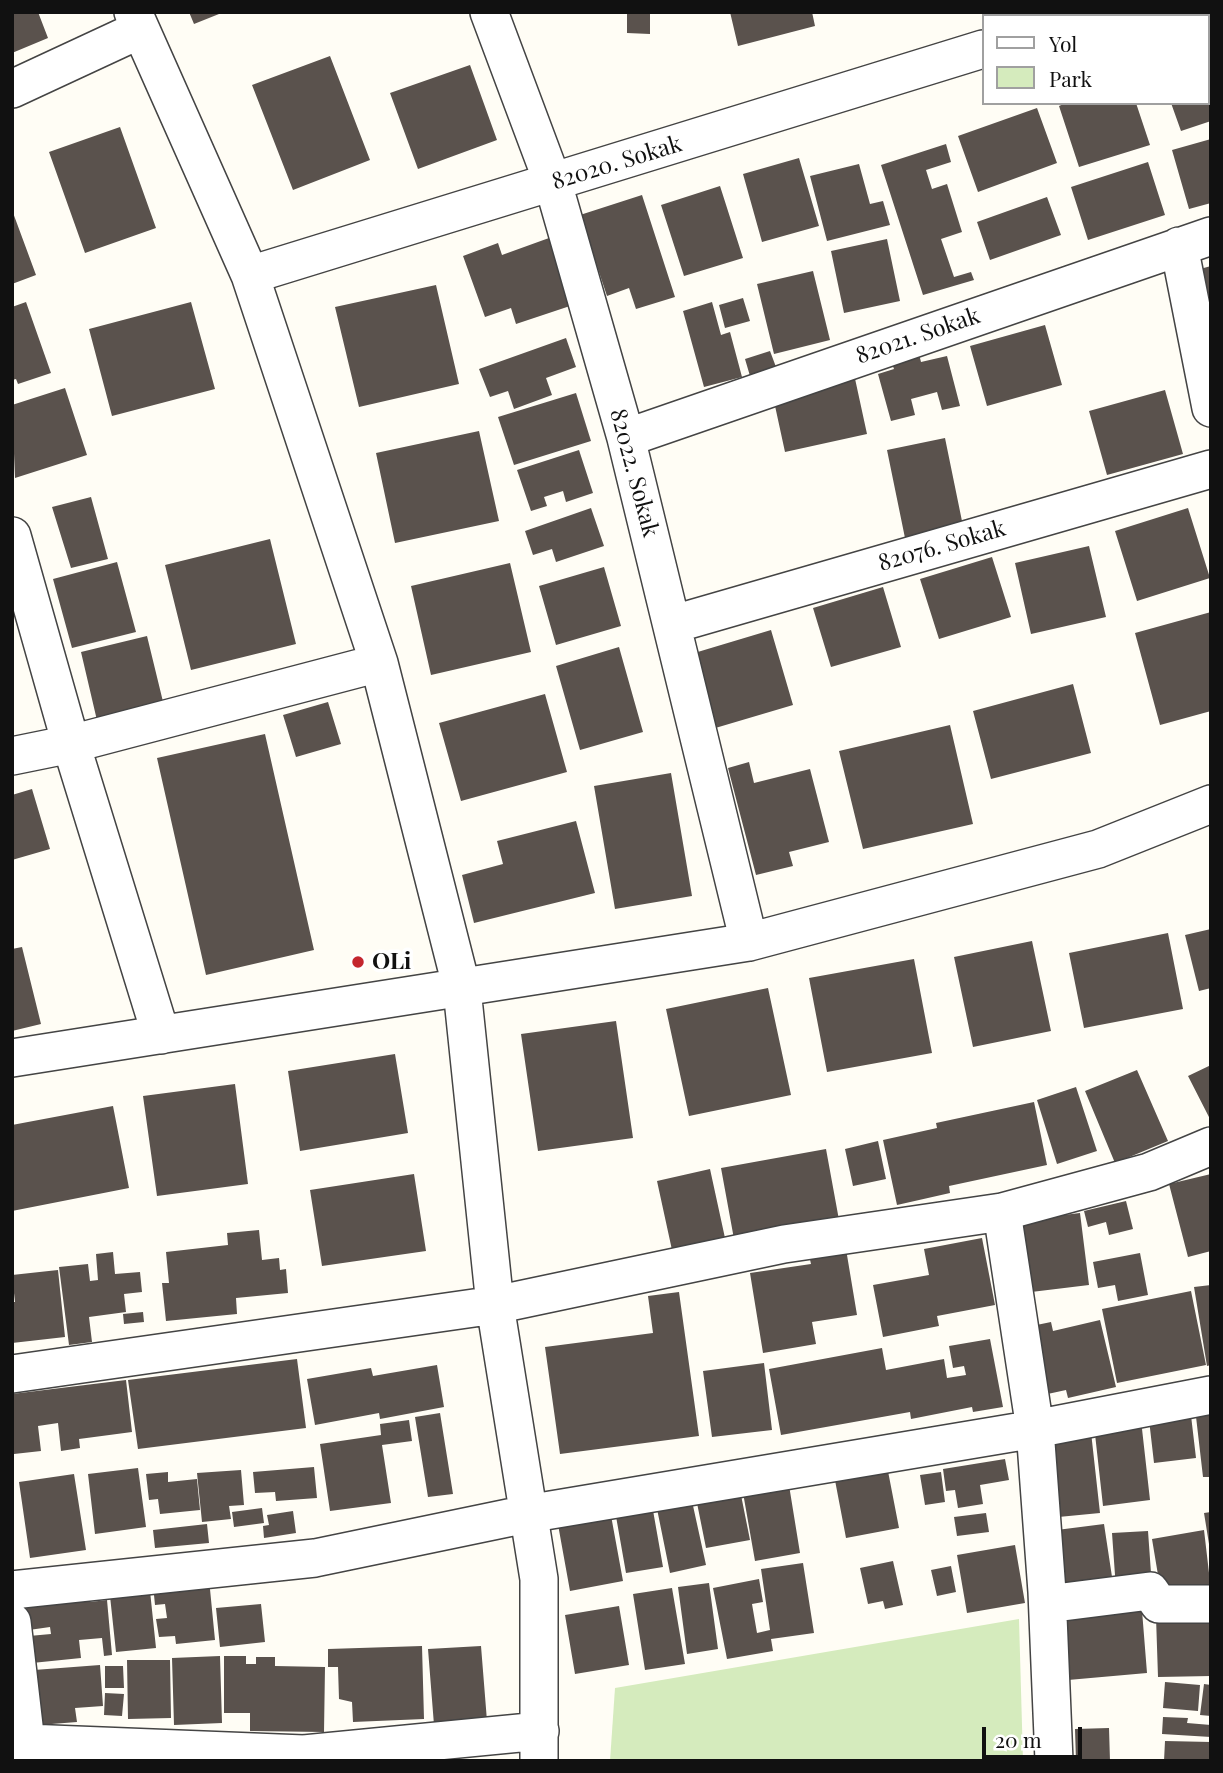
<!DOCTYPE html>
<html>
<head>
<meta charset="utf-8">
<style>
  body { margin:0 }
  #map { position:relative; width:1223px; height:1773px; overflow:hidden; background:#fffdf5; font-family:"Playfair Display",serif }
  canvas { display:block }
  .frame { position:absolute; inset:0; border:14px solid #111; pointer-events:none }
  .legend { position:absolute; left:982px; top:14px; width:228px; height:91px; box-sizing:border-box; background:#fff; border:2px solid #a0a0a0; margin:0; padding:9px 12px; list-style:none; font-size:21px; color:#111 }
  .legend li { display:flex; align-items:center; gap:14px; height:35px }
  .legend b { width:35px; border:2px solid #a0a0a0 }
  .scale { position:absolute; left:982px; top:1727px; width:100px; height:32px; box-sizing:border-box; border:4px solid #111; border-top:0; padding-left:9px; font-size:21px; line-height:24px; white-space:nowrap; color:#111; -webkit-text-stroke:5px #fff; paint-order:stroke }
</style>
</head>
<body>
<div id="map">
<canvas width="1223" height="1773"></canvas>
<div class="frame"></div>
<ul class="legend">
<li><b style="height:9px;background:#fff"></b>Yol</li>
<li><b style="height:19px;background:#d5ebbd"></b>Park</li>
</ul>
<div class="scale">20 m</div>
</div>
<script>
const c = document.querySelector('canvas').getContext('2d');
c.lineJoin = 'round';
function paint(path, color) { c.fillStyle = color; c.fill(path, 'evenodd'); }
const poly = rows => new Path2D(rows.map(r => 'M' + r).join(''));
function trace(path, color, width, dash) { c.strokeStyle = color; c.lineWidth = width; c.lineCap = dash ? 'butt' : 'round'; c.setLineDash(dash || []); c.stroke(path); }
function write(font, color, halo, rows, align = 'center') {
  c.font = font + ' "Playfair Display",serif'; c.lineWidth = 7; c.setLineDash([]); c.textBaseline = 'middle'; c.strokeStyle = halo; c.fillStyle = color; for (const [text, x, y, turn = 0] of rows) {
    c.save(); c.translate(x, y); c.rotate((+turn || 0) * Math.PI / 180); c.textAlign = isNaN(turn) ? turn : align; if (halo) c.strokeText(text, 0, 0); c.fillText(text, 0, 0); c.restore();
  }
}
paint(poly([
  [1019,1619,1023,1761,610,1761,615,1688]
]), '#d5ebbd');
paint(poly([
  [12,12,38,12,48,38,12,53],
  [189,12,224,12,194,24],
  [627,12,650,12,650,34,627,33],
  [730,12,812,12,815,26,738,46],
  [1211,52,1211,121,1181,131,1171,103,1207,103,1207,53],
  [330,56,370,160,293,190,252,85],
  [470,65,497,140,418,169,390,93],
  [1066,103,1136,103,1150,145,1079,167,1059,106],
  [1037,108,1057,163,978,192,958,136],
  [120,127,156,228,85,253,49,152],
  [1211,139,1211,203,1189,209,1172,150],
  [946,144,951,162,926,170,932,189,947,184,962,232,941,239,954,277,971,272,974,280,923,295,881,165],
  [799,158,819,226,762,242,743,174],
  [1148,162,1165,215,1088,240,1071,187],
  [859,164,870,204,883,201,890,225,827,241,810,176],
  [720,186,743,258,684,276,661,205],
  [642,195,675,297,636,309,629,288,607,296,580,215],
  [1047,197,1061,235,990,260,977,222],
  [12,210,36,275,12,284],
  [549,238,573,305,516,324,511,308,485,317,463,256,498,243,502,255],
  [887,239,900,301,844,313,831,251],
  [1211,266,1211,310,1210,310,1200,269],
  [813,271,830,340,774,354,757,284],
  [436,285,459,384,359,407,335,307],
  [743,298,750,321,725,328,719,305],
  [26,302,51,373,18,384,16,379,12,380,12,307],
  [191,302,215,389,112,416,89,329],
  [712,302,721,335,730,332,742,377,704,387,683,311],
  [1045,325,1062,385,987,406,970,346],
  [566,338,576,367,546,378,552,395,514,409,508,391,490,397,479,369],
  [770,351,776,367,750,376,745,359],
  [919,354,921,362,947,356,960,406,942,410,937,392,911,399,915,415,891,421,878,374,894,369,891,361],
  [854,374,867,434,785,452,772,392],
  [65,388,87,455,15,478,12,405],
  [1165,390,1183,454,1107,475,1089,411],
  [576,393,591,441,514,465,498,417],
  [479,431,499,521,395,543,376,453],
  [945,438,963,526,905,538,887,450],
  [579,450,593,493,566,502,563,491,544,497,547,506,531,511,517,470],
  [91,497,108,559,71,568,52,507],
  [591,508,604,546,556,562,552,549,533,555,525,531],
  [1188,508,1210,578,1137,601,1115,531],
  [270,539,296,644,191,670,165,565],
  [1089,546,1106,617,1031,634,1015,563],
  [992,557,1011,617,939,639,920,579],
  [117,562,136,632,72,648,53,579],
  [510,563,531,652,431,675,411,586],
  [604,567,621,626,556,645,539,586],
  [883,587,901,647,831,667,813,608],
  [1211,612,1211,711,1160,725,1135,633],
  [771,630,793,705,712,729,691,654],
  [147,636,166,714,99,729,81,652],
  [619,647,643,732,580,750,556,666],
  [1073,684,1091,753,991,779,973,711],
  [545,694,567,772,461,801,439,723],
  [328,702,341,744,296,757,283,715],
  [950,725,973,824,863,849,839,751],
  [265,734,314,950,206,975,157,758],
  [749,762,754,783,810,769,829,842,789,852,793,866,756,875,728,768],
  [671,773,692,896,615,909,594,786],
  [32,789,50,849,12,860,12,795],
  [576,821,595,893,474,923,462,875,503,864,497,841],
  [1211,929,1211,988,1199,991,1185,935],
  [1168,933,1183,1009,1084,1028,1069,953],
  [1032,941,1051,1031,973,1047,954,957],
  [22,947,41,1024,12,1031,12,949],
  [914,959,932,1053,827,1072,809,978],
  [768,988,791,1095,689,1116,666,1009],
  [616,1021,633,1138,538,1151,521,1034],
  [395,1054,408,1133,300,1151,288,1071],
  [1211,1065,1211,1121,1188,1076],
  [1137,1070,1168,1141,1115,1163,1085,1091],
  [235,1084,248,1184,157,1196,143,1096],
  [1076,1087,1097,1151,1057,1164,1037,1100],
  [1034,1102,1047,1165,949,1186,950,1193,897,1205,883,1140,937,1128,936,1123],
  [113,1106,129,1188,12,1211,12,1125],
  [878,1141,886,1179,853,1186,845,1149],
  [826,1149,839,1220,734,1239,721,1168],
  [710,1169,725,1238,672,1250,657,1181],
  [414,1174,426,1251,322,1266,310,1190],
  [1211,1174,1211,1251,1188,1257,1169,1184],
  [1126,1201,1133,1229,1109,1235,1106,1222,1088,1227,1084,1211],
  [1080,1213,1089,1285,1023,1293,1014,1221],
  [259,1230,262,1260,279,1258,280,1270,286,1269,288,1293,236,1298,237,1314,166,1321,162,1283,169,1283,166,1252,228,1245,227,1233],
  [982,1238,995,1305,937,1316,939,1326,883,1337,873,1285,929,1275,924,1249],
  [846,1249,857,1315,812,1322,816,1344,763,1353,750,1273,811,1264,809,1255],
  [113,1252,115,1274,140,1272,142,1292,124,1294,126,1312,89,1317,92,1342,69,1345,59,1267,88,1264,90,1281,98,1280,96,1254],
  [1140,1253,1148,1295,1118,1301,1115,1285,1098,1288,1093,1262],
  [58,1270,65,1337,12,1343,12,1302,15,1302,12,1275],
  [1211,1285,1211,1365,1207,1366,1194,1287],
  [1191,1291,1206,1365,1117,1383,1102,1309],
  [679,1292,699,1436,560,1454,545,1347,653,1333,648,1296],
  [143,1312,144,1322,124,1324,123,1314],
  [1100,1320,1116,1387,1068,1398,1066,1390,1043,1395,1027,1327,1051,1322,1053,1331],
  [990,1339,1003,1407,973,1412,972,1407,911,1419,910,1412,781,1435,769,1369,882,1348,886,1370,944,1359,947,1378,966,1375,964,1366,953,1368,949,1346],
  [297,1359,306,1428,138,1449,128,1380],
  [764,1363,772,1430,712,1437,703,1371],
  [437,1365,444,1407,380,1419,379,1413,315,1425,307,1379,371,1368,373,1376],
  [126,1380,132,1432,79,1439,80,1448,61,1451,58,1423,38,1426,41,1451,14,1454,12,1394],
  [1211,1406,1211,1477,1203,1477,1195,1408],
  [1190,1407,1196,1458,1154,1463,1148,1411],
  [440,1413,453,1494,428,1497,415,1417],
  [409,1420,412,1441,382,1445,391,1503,330,1511,320,1444,381,1435,380,1424],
  [1141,1420,1150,1500,1103,1506,1094,1425],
  [1091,1432,1100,1513,1048,1518,1038,1438],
  [1005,1459,1009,1480,980,1485,983,1504,958,1508,955,1490,946,1491,943,1469],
  [887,1466,899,1528,846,1538,834,1475],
  [314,1467,317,1498,276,1501,275,1492,255,1493,253,1472],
  [138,1468,146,1527,95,1534,88,1474],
  [241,1470,244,1505,229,1506,231,1519,202,1522,197,1473],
  [168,1472,168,1482,197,1479,200,1510,160,1514,158,1499,149,1500,146,1474],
  [941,1472,945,1502,925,1505,920,1475],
  [74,1474,86,1550,30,1558,19,1482],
  [788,1479,800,1553,755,1561,742,1487],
  [690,1492,706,1565,670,1573,655,1499],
  [741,1495,750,1540,706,1548,697,1503],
  [651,1499,663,1567,626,1573,614,1505],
  [262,1508,264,1523,234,1527,232,1512],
  [610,1510,623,1581,570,1591,557,1519],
  [293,1511,296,1533,264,1538,263,1526,269,1525,267,1515],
  [1211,1512,1211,1544,1209,1544,1204,1513],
  [986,1513,989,1532,957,1536,954,1517],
  [207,1524,209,1543,155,1548,153,1530],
  [1104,1524,1114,1590,1058,1598,1049,1531],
  [1204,1530,1211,1590,1162,1599,1152,1539],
  [1148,1531,1152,1587,1116,1589,1112,1533],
  [1015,1545,1025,1603,967,1613,957,1555],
  [893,1561,903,1605,885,1609,883,1601,868,1604,860,1568],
  [803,1563,814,1633,771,1639,773,1651,727,1659,713,1588,759,1579,763,1602,752,1604,757,1633,770,1630,761,1569],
  [951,1566,956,1592,937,1596,931,1570],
  [209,1579,215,1640,176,1644,175,1636,159,1637,156,1619,167,1618,165,1604,155,1605,153,1585],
  [709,1583,718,1649,687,1654,678,1587],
  [672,1588,685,1664,645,1670,633,1594],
  [150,1591,156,1648,116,1652,110,1596],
  [25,1595,89,1596,90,1602,107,1600,112,1655,104,1656,102,1638,79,1640,81,1658,32,1663,29,1636,51,1634,50,1627,29,1630],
  [1141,1598,1147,1673,1068,1680,1061,1605],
  [261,1604,265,1642,220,1647,216,1608],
  [619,1606,629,1665,575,1674,565,1615],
  [1211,1616,1211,1676,1158,1677,1156,1617],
  [422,1646,424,1719,353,1722,352,1702,339,1699,338,1667,328,1667,328,1649],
  [481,1646,487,1721,434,1725,428,1649],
  [220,1656,222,1723,174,1725,172,1658],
  [224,1656,246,1656,246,1664,256,1664,256,1657,275,1657,275,1666,325,1667,324,1732,250,1731,250,1713,224,1713],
  [127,1660,170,1660,171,1718,128,1719],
  [100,1665,103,1706,75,1708,77,1722,39,1725,34,1670],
  [105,1666,123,1666,124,1688,105,1688],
  [1165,1682,1200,1685,1198,1711,1163,1708],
  [1204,1684,1211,1685,1211,1716,1200,1715],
  [105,1693,124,1694,122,1716,104,1715],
  [1163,1717,1188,1718,1187,1723,1211,1725,1211,1737,1162,1734],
  [1109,1728,1110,1761,1076,1761,1075,1729],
  [1165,1741,1211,1742,1211,1761,1164,1761]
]), '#5a524d');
const minor = poly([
  [133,12,250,275,379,663,462,989,495,1305,539,1579,539,1761],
  [489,12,553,183,626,438,749,942],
  [1092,16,1104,12],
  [12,89,139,30],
  [1179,246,1211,408],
  [250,275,983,49],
  [626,438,1211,236],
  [12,536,71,744,161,1035],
  [674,624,1211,469],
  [12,756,71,744,379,663],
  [12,1058,749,942,1098,849,1211,804],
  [1002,1212,1035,1429,1047,1592,1054,1761],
  [12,1374,495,1305,784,1244,1002,1212,1149,1172,1211,1146],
  [12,1590,315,1558,527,1514,1035,1429,1211,1395],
  [1047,1592,1055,1603,1150,1591,1159,1604,1211,1604],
  [12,1622,26,1743,21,1761],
  [26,1743,304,1754,540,1731]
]);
trace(minor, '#444', 40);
trace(minor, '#fff', 37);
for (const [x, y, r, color] of [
  [358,962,7,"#c4262e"]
]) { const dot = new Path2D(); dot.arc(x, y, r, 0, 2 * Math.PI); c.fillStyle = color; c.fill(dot); trace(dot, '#fff', 2.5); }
write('23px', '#111', '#fff', [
  ["82020. Sokak",617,163,-17],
  ["82021. Sokak",918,336,-19],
  ["82022. Sokak",634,473,75],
  ["82076. Sokak",942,546,-16]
]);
write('bold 23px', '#111', '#fff', [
  ["OLi",372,962]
], 'left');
</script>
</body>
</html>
